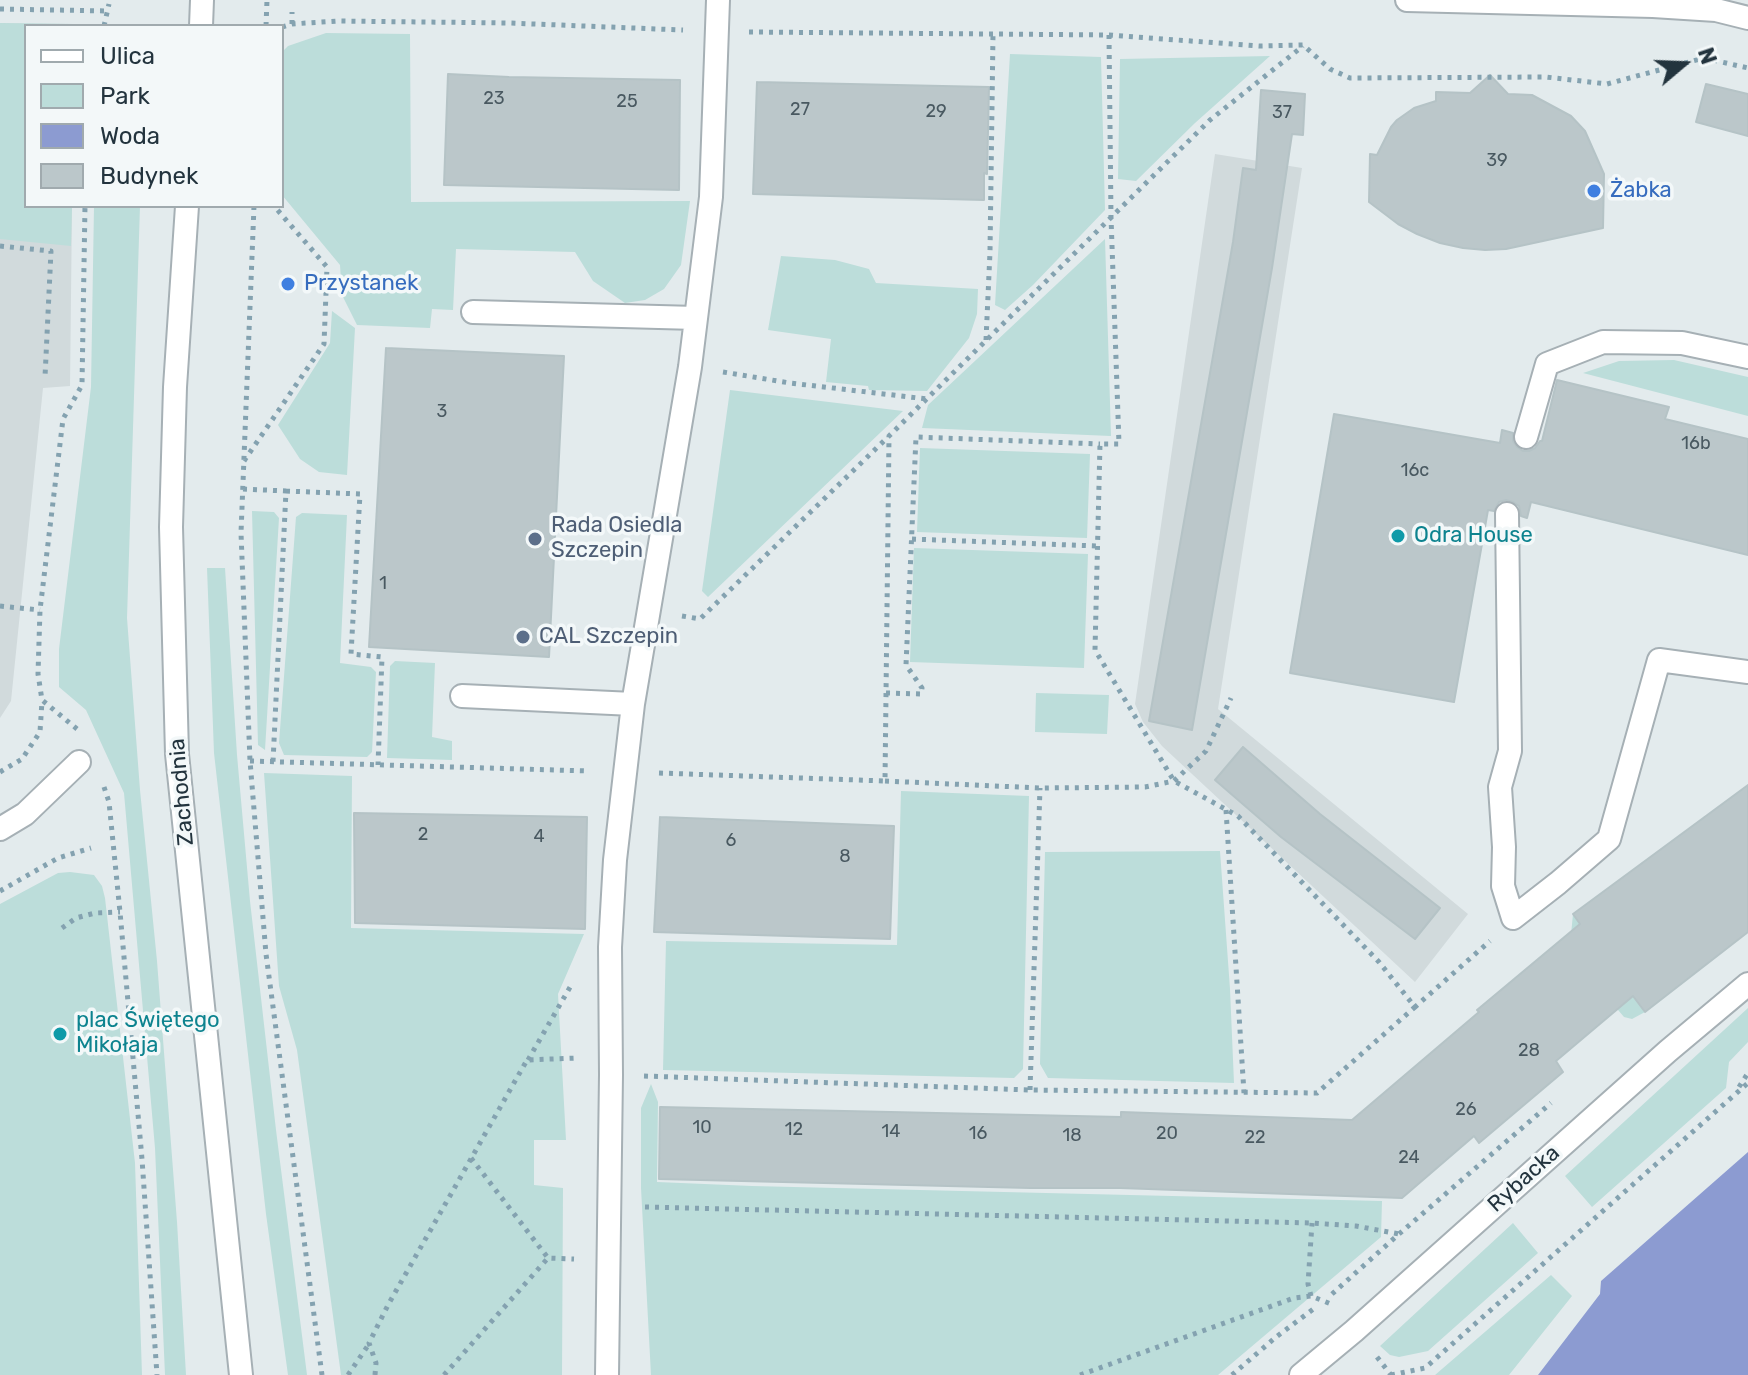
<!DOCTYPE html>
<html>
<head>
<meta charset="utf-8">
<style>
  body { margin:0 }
  #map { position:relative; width:1748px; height:1375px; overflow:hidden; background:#e3ebed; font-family:Rubik,sans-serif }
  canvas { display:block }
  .legend { position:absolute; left:24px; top:24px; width:260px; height:184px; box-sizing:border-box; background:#f3f8f9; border:2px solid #a0aaae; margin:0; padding:10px 14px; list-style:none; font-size:24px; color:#23343e }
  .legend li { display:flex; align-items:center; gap:16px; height:40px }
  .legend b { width:40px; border:2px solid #a0aaae }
  .north { position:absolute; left:1644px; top:24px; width:80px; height:80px; -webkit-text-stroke:6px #f3f8f9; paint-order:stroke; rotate:71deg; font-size:22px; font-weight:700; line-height:32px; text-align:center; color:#23343e }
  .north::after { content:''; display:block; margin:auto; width:28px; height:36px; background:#23343e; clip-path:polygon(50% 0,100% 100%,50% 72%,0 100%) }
</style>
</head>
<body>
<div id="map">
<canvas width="1748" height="1375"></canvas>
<ul class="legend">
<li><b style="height:10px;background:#fff"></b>Ulica</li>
<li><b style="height:22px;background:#bcddda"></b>Park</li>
<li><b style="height:22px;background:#8c9bd1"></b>Woda</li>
<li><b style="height:22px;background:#bbc7ca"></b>Budynek</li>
</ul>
<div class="north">N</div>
</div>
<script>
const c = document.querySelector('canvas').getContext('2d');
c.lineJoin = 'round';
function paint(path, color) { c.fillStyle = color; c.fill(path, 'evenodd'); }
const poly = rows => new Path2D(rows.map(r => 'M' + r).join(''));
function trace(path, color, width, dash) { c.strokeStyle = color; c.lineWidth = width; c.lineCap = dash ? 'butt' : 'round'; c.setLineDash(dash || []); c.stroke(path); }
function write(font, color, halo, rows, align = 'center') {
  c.font = font + ' Rubik,sans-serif'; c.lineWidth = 7; c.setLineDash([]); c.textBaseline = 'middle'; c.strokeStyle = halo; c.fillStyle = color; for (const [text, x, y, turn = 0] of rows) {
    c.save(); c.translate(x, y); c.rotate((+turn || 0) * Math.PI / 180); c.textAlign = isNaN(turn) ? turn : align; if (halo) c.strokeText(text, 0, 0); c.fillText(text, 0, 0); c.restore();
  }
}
paint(poly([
  [0,23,74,24,74,26,26,26,26,206,72,206,70,386,43,388,11,701,0,718],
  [1215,154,1302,168,1218,709,1468,914,1415,982,1162,746,1143,722,1135,704]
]), '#d1dadc');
paint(poly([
  [0,23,74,24,74,26,26,26,26,206,72,206,71,246,0,239],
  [326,33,410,34,411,202,690,201,681,265,664,289,645,300,625,303,593,281,575,252,456,249,453,310,432,309,430,328,357,325,342,295,340,265,282,195,282,52,288,46],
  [1010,54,1101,57,1105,210,1033,285,1005,310,995,305],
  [1270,56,1195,123,1136,181,1118,179,1120,59],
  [94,206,140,206,127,618,140,790,157,961,177,1222,186,1375,165,1375,155,1148,124,793,86,710,59,687,59,649,91,387],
  [1105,239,1111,436,922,428,928,405],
  [781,256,835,260,869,269,876,283,978,289,977,314,969,338,927,391,869,390,868,386,826,382,831,339,768,330],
  [332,311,355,328,347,475,319,472,300,459,278,425,330,343],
  [1674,360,1748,377,1748,416,1583,373,1619,361],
  [730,390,903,411,708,597,702,591],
  [920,448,1090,454,1087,538,917,532],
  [252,511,274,512,279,518,265,750,258,745],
  [302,513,347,515,340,663,371,667,376,672,372,752,367,757,284,755,279,743,296,517],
  [914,548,1088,554,1084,668,910,662],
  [207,568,225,568,237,755,250,901,276,1130,307,1375,288,1375,266,1214,214,753],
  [395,661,435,663,432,737,452,741,452,760,387,758,390,666],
  [1036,693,1109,695,1107,734,1035,732],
  [264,773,352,776,351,928,584,934,558,994,566,1140,534,1140,534,1185,563,1188,562,1375,341,1375,297,1050,279,986],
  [901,791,1029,796,1023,1069,1014,1078,663,1070,666,941,897,945],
  [1220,851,1230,989,1234,1083,1048,1078,1040,1064,1045,852],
  [70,872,94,875,102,886,105,898,135,1163,142,1375,0,1375,0,904,58,873],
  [1573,914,1645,1012,1632,1019,1624,1017,1602,991,1570,945],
  [1748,1008,1748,1042,1729,1062,1726,1088,1592,1207,1565,1176],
  [651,1084,658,1102,657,1182,752,1186,1382,1201,1381,1237,1218,1375,651,1375,641,1188,641,1108],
  [1513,1223,1538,1253,1428,1351,1399,1357,1390,1355,1380,1346],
  [1551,1275,1572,1296,1509,1375,1435,1375]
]), '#bcddda');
paint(poly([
  [1748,1152,1748,1375,1538,1375,1600,1294,1601,1281]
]), '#8c9bd1');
const building = poly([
  [448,74,509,77,680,80,679,190,444,185,448,74],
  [1490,75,1508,94,1532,95,1571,116,1585,131,1604,174,1603,228,1506,249,1485,250,1463,248,1440,243,1417,234,1398,224,1369,202,1370,154,1377,155,1391,127,1397,120,1414,108,1436,101,1436,92,1470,93,1490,75],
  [757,82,989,87,987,174,984,173,984,200,753,194,757,82],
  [1706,84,1748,94,1748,136,1696,122,1706,84],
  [1261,90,1305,94,1303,135,1292,134,1272,268,1192,730,1149,721,1233,242,1243,168,1256,170,1261,90],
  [386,348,564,356,549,657,369,647,386,348],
  [1557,380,1669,407,1665,419,1748,439,1748,555,1531,502,1527,518,1521,516,1519,506,1513,502,1506,500,1499,502,1494,511,1488,510,1454,702,1290,673,1334,414,1500,443,1502,430,1513,433,1513,441,1517,447,1523,451,1529,451,1535,448,1540,441,1542,441,1557,380],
  [1243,747,1320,814,1440,908,1415,939,1281,837,1215,780,1243,747],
  [1748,785,1748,932,1645,1012,1633,996,1556,1061,1563,1072,1479,1143,1474,1136,1402,1198,1120,1188,1030,1188,659,1179,660,1107,1121,1117,1121,1112,1352,1120,1479,1012,1477,1010,1580,924,1573,914,1748,785],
  [354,813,587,817,585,929,355,923,354,813],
  [660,817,894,826,890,939,654,932,660,817]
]);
paint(building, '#bbc7ca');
trace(building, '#b5c3c6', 2);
const service = poly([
  [473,312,696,318],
  [1526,437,1547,364,1603,342,1682,343,1748,357],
  [1507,514,1510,751,1500,787,1504,847,1503,886,1513,918,1558,883,1609,839,1659,660,1748,672],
  [462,696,633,704],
  [607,1375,611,1075,610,947,615,860,633,704,690,367,711,197,718,0]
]);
const minor = poly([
  [1407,0,1653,6,1716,10,1748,18],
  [0,829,25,814,79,762],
  [1301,1375,1354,1331,1668,1051,1748,984]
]);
const tertiary = poly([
  [201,26,202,0],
  [187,206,175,387,171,527,177,754,241,1375]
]);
trace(service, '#a6b0b5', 26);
trace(minor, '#a6b0b5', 26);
trace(tertiary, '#a6b0b5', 26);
trace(poly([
  [0,9,108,11],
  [292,24,292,12],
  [104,26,109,4],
  [266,26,267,0],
  [282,27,292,24,338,21,509,23,683,30],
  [749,32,1109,35,1259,46,1303,45,1330,69,1350,78,1546,77,1607,84,1704,58,1748,68],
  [1109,35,1111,217,1119,444,1100,444,1095,650,1174,781,1238,816,1379,962,1415,1007,1490,941],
  [254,206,241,533,250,761,266,954,322,1375],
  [0,246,51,251,45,377],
  [986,340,990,252,993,34],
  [723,372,790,383,927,399],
  [244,461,324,344,327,267,274,206],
  [243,489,286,491,273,762],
  [286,491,360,494,351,654,382,657,378,765],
  [912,539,1097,546],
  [0,606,40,610],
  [682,616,700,619,889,436,1210,120,1303,46],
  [886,693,921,694,922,688,906,665,916,437,1100,444],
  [77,729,42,700,38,674,40,610,63,419,82,385,85,206],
  [250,761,589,771],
  [0,772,22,759,40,732,42,701],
  [659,773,885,781,889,436],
  [885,781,1040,788,1145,787,1174,781,1206,751,1231,698],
  [104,787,109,802,120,912,142,1159,157,1375],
  [1226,810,1244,1093],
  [0,891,58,858,91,848],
  [62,928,76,918,95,913,120,912],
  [528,1060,573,982],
  [644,1076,1030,1090,1317,1093,1415,1007],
  [1739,1087,1748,1073],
  [1030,1090,1040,788],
  [471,1158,548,1258],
  [645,1207,1312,1223,1356,1226,1399,1234],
  [1332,1294,1399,1234,1551,1103],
  [1311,1296,1308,1284,1312,1223],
  [1377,1357,1391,1375],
  [348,1375,369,1344],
  [375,1375,376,1363,369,1343,388,1305,527,1060,577,1058],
  [444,1375,548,1258,574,1259],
  [1080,1375,1294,1298,1311,1296,1331,1304],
  [1232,1375,1276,1337,1316,1307],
  [1391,1375,1425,1368,1748,1083]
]), '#84a2b0', 5, [4, 6]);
trace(service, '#fff', 22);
trace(minor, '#fff', 22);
trace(tertiary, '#fff', 22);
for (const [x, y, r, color] of [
  [1594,191,8,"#3f7fe0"],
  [288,284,8,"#3f7fe0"],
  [1398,536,8,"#0f9aa8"],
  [535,539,8,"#5c6f8a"],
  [523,637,8,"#5c6f8a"],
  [60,1034,8,"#0f9aa8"]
]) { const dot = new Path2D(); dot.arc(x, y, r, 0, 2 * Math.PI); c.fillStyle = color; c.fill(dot); trace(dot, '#f3f8f9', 3); }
write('18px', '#495961', null, [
  ["23",494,99],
  ["25",627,102],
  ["27",800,110],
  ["29",936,112],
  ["37",1282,113],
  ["39",1497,161],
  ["3",442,412],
  ["16b",1696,444],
  ["16c",1415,471],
  ["1",383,584],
  ["2",423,835],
  ["4",539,837],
  ["6",731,841],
  ["8",845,857],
  ["28",1529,1051],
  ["26",1466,1110],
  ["10",702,1128],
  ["12",794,1130],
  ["14",891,1132],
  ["16",978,1134],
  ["20",1167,1134],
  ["18",1072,1136],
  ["22",1255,1138],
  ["24",1409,1158]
]);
write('22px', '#366cbe', '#f3f8f9', [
  ["Żabka",1610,191],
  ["Przystanek",304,284]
], 'left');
write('22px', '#4e5e75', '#f3f8f9', [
  ["Rada Osiedla",551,526],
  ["Szczepin",551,551],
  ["CAL Szczepin",539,637]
], 'left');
write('22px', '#0d838f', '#f3f8f9', [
  ["Odra House",1414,536],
  ["plac Świętego",76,1021],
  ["Mikołaja",76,1046]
], 'left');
write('22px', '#23343e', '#f3f8f9', [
  ["Zachodnia",182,792,-95],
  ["Rybacka",1524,1179,-42]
]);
</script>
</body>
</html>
